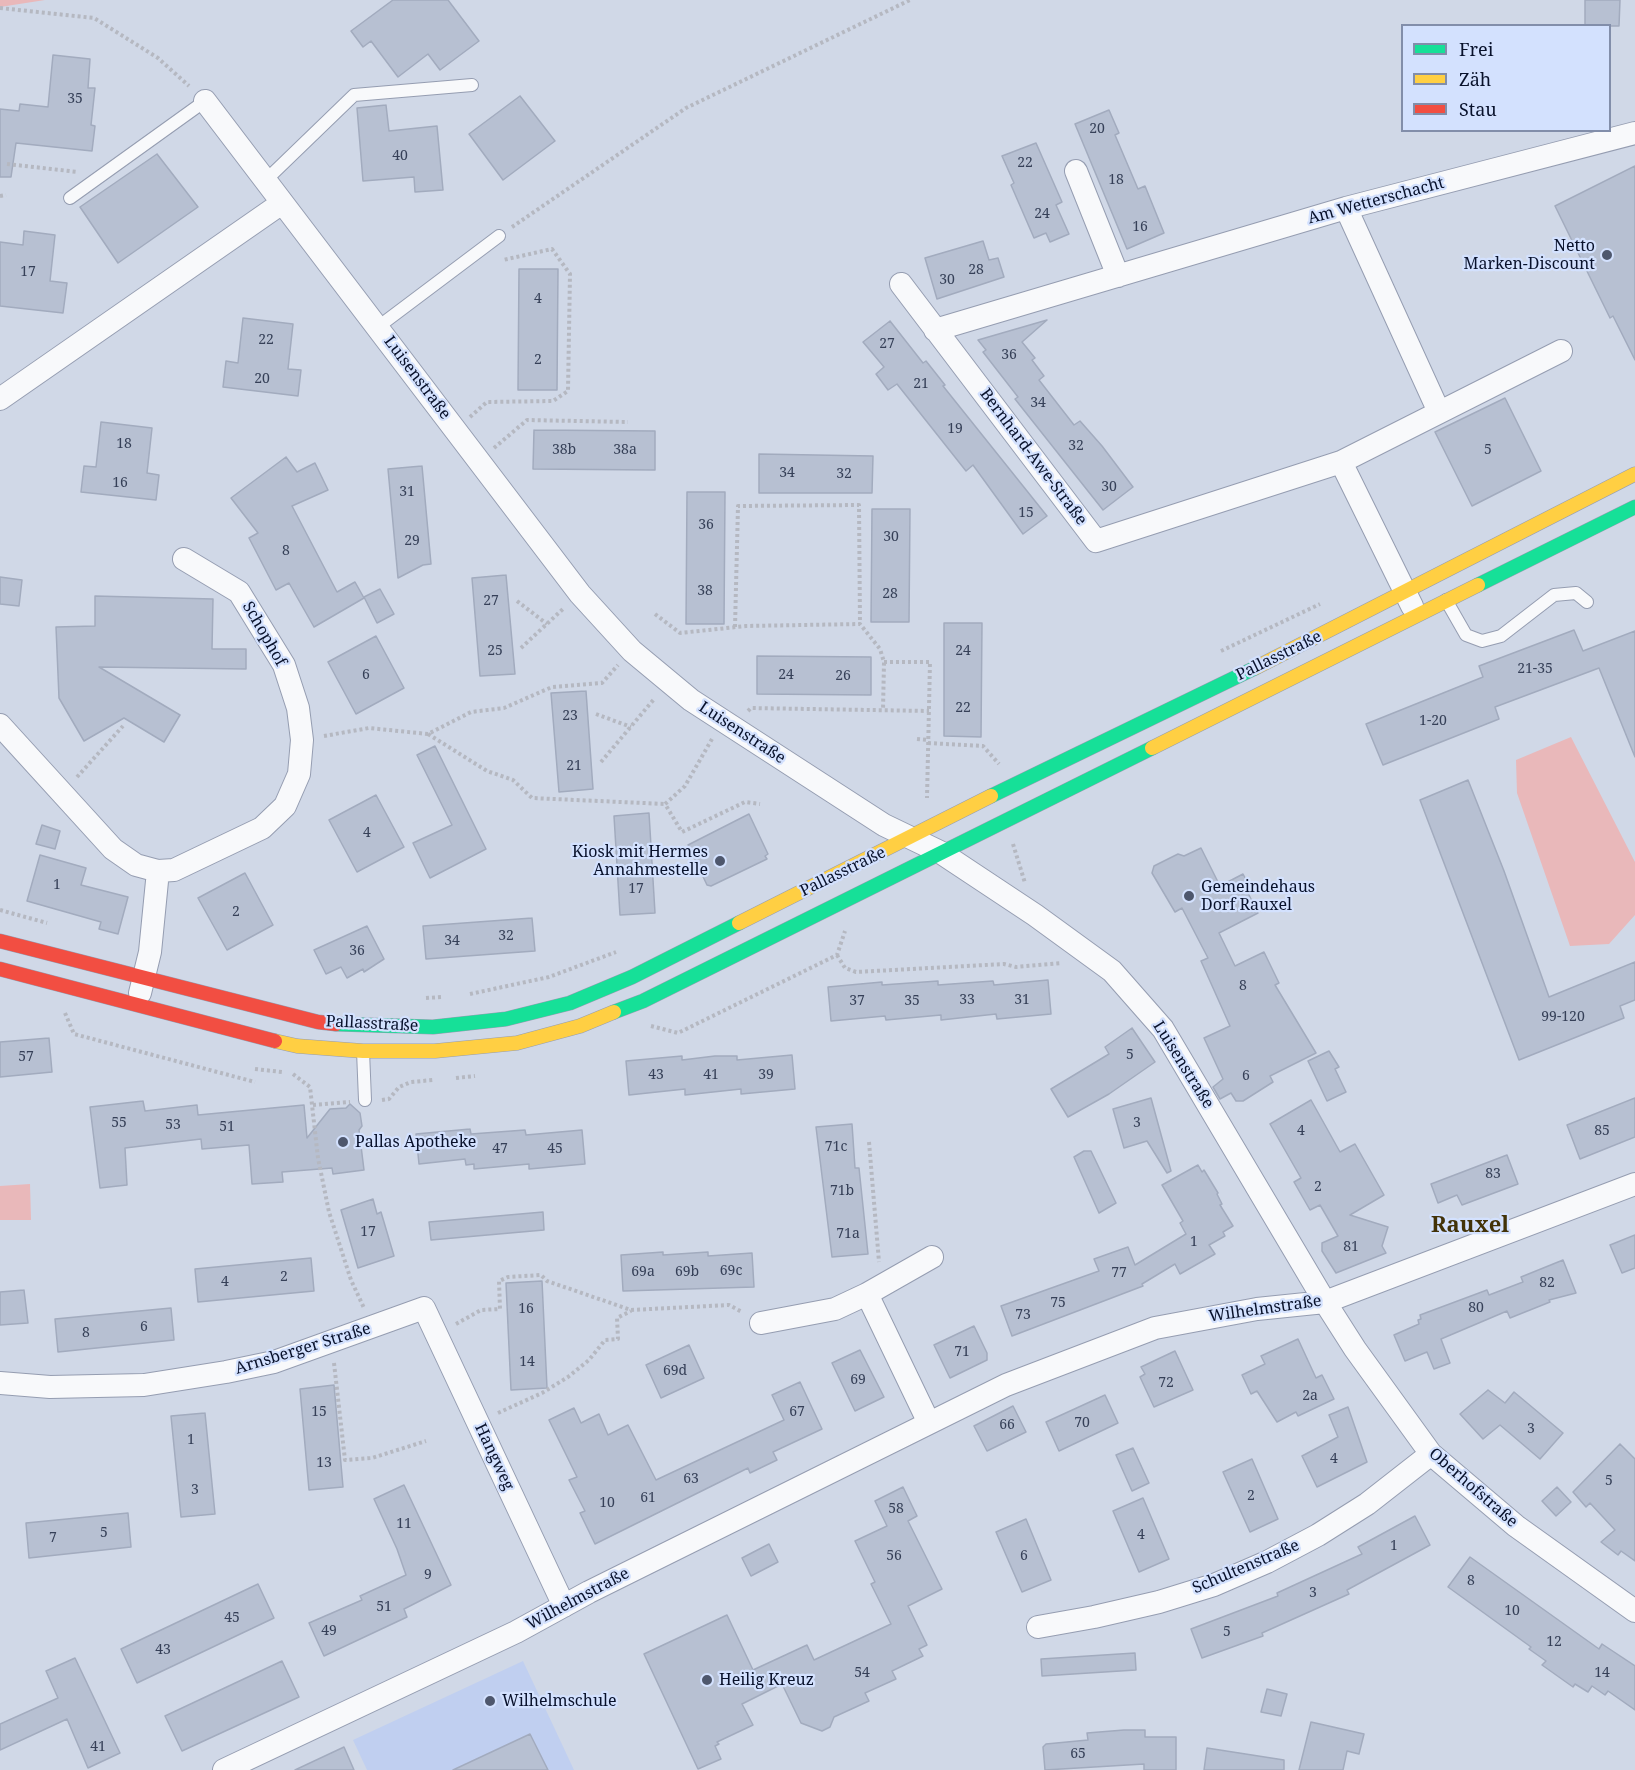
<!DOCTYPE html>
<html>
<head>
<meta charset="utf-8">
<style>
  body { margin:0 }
  #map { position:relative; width:1635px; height:1770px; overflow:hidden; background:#d0d8e7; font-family:"Noto Serif",serif }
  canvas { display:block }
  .legend { position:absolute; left:1401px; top:24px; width:210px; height:108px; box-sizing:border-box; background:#d3e1fe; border:2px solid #828eaa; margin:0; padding:8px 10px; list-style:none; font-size:18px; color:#08112b }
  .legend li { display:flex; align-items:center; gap:12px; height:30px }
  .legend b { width:30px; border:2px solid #828eaa }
</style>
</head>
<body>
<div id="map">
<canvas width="1635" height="1770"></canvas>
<ul class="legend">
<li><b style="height:8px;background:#16e098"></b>Frei</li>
<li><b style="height:8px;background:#ffcf43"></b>Zäh</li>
<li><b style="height:8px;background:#f24e42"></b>Stau</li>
</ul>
</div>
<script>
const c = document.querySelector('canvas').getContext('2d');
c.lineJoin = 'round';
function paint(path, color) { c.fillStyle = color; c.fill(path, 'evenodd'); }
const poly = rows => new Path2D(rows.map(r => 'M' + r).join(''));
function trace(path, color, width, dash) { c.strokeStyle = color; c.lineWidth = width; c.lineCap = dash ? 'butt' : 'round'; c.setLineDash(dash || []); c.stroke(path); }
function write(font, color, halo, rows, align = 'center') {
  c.font = font + ' "Noto Serif",serif'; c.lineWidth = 4.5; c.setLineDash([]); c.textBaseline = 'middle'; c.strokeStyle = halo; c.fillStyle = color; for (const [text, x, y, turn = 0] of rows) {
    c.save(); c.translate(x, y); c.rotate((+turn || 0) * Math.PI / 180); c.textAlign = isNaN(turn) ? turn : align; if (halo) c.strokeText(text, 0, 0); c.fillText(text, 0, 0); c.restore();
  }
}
paint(poly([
  [523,1661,574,1770,367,1770,353,1740]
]), '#c0cff0');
paint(poly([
  [0,0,45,0,0,7],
  [1571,737,1635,862,1635,915,1609,944,1570,946,1517,793,1516,760],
  [30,1184,31,1220,0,1220,0,1186]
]), '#e9b8ba');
const building = poly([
  [393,0,448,0,479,41,440,70,428,54,398,77,371,41,363,47,351,31,393,0],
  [1585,0,1620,0,1619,26,1585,26,1585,0],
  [53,55,90,59,88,88,95,88,91,125,95,126,92,151,16,143,11,177,0,177,0,109,19,111,20,104,48,107,53,55],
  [520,96,555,141,503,180,469,134,520,96],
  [386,105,389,131,437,126,443,190,415,192,414,177,363,181,357,108,386,105],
  [1109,110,1119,133,1115,135,1138,189,1145,186,1164,233,1127,249,1075,124,1109,110],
  [1036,143,1062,202,1056,205,1069,234,1050,242,1046,233,1034,238,1011,185,1014,183,1002,156,1036,143],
  [157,154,198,207,118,263,80,207,157,154],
  [1635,166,1635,360,1613,316,1610,318,1555,206,1635,166],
  [24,231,55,235,50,281,67,283,63,313,0,306,0,242,23,245,24,231],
  [983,241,989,260,998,258,1004,277,937,299,925,258,983,241],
  [519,269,558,269,557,390,518,390,519,269],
  [243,318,293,324,288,369,301,370,298,396,223,387,226,361,238,363,243,318],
  [1047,320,1022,342,1035,358,1032,360,1044,376,1039,380,1074,425,1080,421,1102,446,1133,487,1103,510,1015,399,1018,397,983,352,986,350,978,340,1047,320],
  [890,321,923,363,926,361,945,385,943,386,1047,516,1023,534,973,465,966,471,897,384,888,390,876,374,884,367,863,342,890,321],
  [1505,398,1541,471,1472,506,1435,432,1505,398],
  [101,422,152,428,147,473,159,475,156,500,81,492,84,466,96,467,101,422],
  [534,430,655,431,655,470,533,469,534,430],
  [759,454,873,456,872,493,759,493,759,454],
  [286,457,297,472,315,463,328,490,292,506,337,592,355,582,364,598,314,627,289,583,276,590,249,538,258,533,231,498,286,457],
  [422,466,431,564,423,565,398,578,388,469,422,466],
  [687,492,725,492,724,624,686,624,687,492],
  [872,509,910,509,909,622,871,622,872,509],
  [506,575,515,674,480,676,472,578,506,575],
  [0,577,22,580,19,606,0,604,0,577],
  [380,589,394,614,377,623,364,597,380,589],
  [95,596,213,599,212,649,246,649,246,669,99,667,180,715,164,742,124,718,84,741,59,698,56,627,95,626,95,596],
  [944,623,982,623,981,737,944,736,944,623],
  [1574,630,1583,651,1635,631,1635,757,1599,668,1495,707,1499,719,1383,765,1366,724,1483,677,1479,666,1574,630],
  [376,636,404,688,356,714,328,662,376,636],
  [757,656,871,657,871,695,757,694,757,656],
  [586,691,593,789,559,792,551,693,586,691],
  [435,746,486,849,430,878,413,843,452,825,417,755,435,746],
  [1468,780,1504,871,1549,997,1635,962,1635,1000,1620,1006,1624,1018,1519,1060,1420,800,1468,780],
  [376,795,404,847,357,872,329,820,376,795],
  [649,813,655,913,620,915,614,816,649,813],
  [749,814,768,854,765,856,767,859,711,886,707,885,688,845,749,814],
  [42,825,60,831,55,849,36,844,42,825],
  [1201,848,1220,886,1243,874,1251,889,1247,891,1258,913,1219,933,1235,966,1264,952,1279,983,1275,985,1316,1053,1270,1076,1273,1082,1243,1101,1236,1101,1231,1093,1220,1099,1213,1087,1223,1079,1204,1038,1230,1026,1201,961,1208,958,1182,908,1175,912,1152,873,1154,866,1178,854,1184,856,1201,848],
  [40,855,86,868,81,885,128,897,118,934,99,929,101,922,27,901,40,855],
  [245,873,273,925,227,950,198,898,245,873],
  [532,918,535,951,426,959,423,926,532,918],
  [367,926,384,959,364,972,363,969,347,978,341,967,326,974,314,950,367,926],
  [1048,980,1051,1014,997,1019,996,1014,941,1020,941,1015,886,1020,885,1016,831,1021,828,987,882,982,882,985,938,981,938,985,993,981,994,985,1048,980],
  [1132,1028,1155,1062,1109,1094,1068,1117,1051,1089,1109,1054,1105,1047,1132,1028],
  [49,1038,52,1072,0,1077,0,1042,49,1038],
  [1329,1051,1339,1067,1335,1069,1346,1092,1327,1101,1308,1061,1329,1051],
  [792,1055,795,1089,741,1094,741,1089,685,1095,685,1089,629,1095,626,1061,682,1056,682,1060,715,1056,737,1056,737,1060,792,1055],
  [1151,1098,1171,1171,1167,1173,1147,1141,1124,1148,1113,1109,1151,1098],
  [1635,1098,1635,1137,1580,1159,1567,1125,1635,1098],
  [1311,1100,1340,1152,1355,1144,1384,1195,1350,1215,1388,1227,1382,1246,1386,1253,1336,1273,1322,1251,1322,1243,1338,1236,1320,1205,1310,1210,1294,1182,1301,1178,1270,1124,1311,1100],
  [143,1101,145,1111,197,1105,198,1115,304,1105,307,1138,330,1109,346,1108,350,1104,360,1113,362,1126,359,1130,364,1170,333,1174,332,1168,282,1172,283,1182,252,1184,249,1145,202,1149,201,1139,125,1148,127,1185,100,1188,90,1107,143,1101],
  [852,1124,855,1168,859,1168,868,1254,832,1257,816,1127,852,1124],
  [470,1129,471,1134,525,1130,526,1135,582,1130,585,1164,529,1169,529,1164,474,1169,474,1164,466,1165,465,1159,419,1164,416,1134,470,1129],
  [1084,1151,1091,1151,1116,1203,1099,1213,1074,1157,1084,1151],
  [1507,1155,1518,1184,1462,1205,1457,1195,1438,1203,1431,1184,1507,1155],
  [1198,1165,1202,1172,1204,1170,1218,1193,1217,1194,1222,1204,1220,1205,1233,1226,1223,1232,1225,1236,1209,1245,1215,1254,1180,1274,1175,1264,1142,1284,1143,1286,1012,1336,1001,1306,1099,1271,1094,1259,1128,1247,1135,1265,1186,1234,1180,1223,1183,1221,1162,1185,1198,1165],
  [373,1199,377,1214,381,1212,394,1256,358,1268,341,1210,373,1199],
  [543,1212,544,1230,431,1240,429,1222,543,1212],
  [1635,1235,1635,1268,1622,1273,1610,1245,1635,1235],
  [663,1252,663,1255,708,1252,708,1256,752,1253,754,1287,623,1291,621,1255,663,1252],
  [311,1258,314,1291,198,1302,195,1269,311,1258],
  [1563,1260,1576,1293,1549,1300,1550,1302,1510,1318,1507,1311,1441,1339,1450,1363,1434,1369,1427,1352,1405,1361,1394,1335,1419,1324,1418,1320,1421,1319,1420,1315,1487,1290,1489,1295,1523,1282,1521,1277,1563,1260],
  [542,1281,547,1388,511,1390,506,1283,542,1281],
  [24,1290,28,1323,0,1325,0,1292,24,1290],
  [171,1308,174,1340,58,1352,55,1319,171,1308],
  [974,1326,987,1353,987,1360,950,1378,934,1345,974,1326],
  [1298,1339,1316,1378,1322,1375,1334,1399,1298,1416,1296,1412,1277,1422,1257,1391,1251,1394,1242,1375,1265,1364,1261,1356,1298,1339],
  [689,1345,704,1378,661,1398,646,1365,689,1345],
  [860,1350,884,1397,855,1411,832,1363,860,1350],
  [1175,1351,1193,1390,1154,1407,1140,1377,1145,1374,1141,1367,1175,1351],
  [800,1382,822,1429,773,1452,777,1460,750,1473,748,1468,595,1544,580,1513,585,1511,569,1480,577,1477,549,1420,574,1408,581,1423,599,1414,608,1435,628,1425,656,1480,784,1420,772,1395,800,1382],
  [334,1385,343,1487,309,1490,300,1389,334,1385],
  [1488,1390,1505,1403,1514,1392,1563,1433,1540,1459,1500,1425,1483,1439,1460,1414,1488,1390],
  [1105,1395,1118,1423,1059,1451,1046,1422,1105,1395],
  [1013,1406,1026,1432,987,1451,974,1426,1013,1406],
  [1348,1407,1367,1462,1317,1487,1302,1456,1338,1437,1329,1415,1348,1407],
  [205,1413,215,1514,181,1517,171,1416,205,1413],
  [1620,1444,1635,1459,1635,1561,1621,1551,1618,1555,1601,1542,1615,1530,1590,1503,1586,1507,1573,1492,1620,1444],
  [1133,1448,1149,1483,1132,1491,1116,1455,1133,1448],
  [1252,1459,1278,1519,1250,1532,1223,1472,1252,1459],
  [404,1485,451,1585,404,1609,407,1617,324,1656,309,1623,362,1600,360,1596,406,1575,397,1549,374,1499,404,1485],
  [903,1487,917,1516,908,1521,942,1589,908,1606,927,1645,919,1649,923,1656,892,1671,896,1679,865,1693,869,1701,834,1717,830,1727,822,1731,801,1723,782,1684,742,1704,753,1725,717,1742,719,1744,715,1746,721,1759,698,1769,644,1654,727,1615,753,1670,807,1645,814,1660,891,1624,871,1584,875,1582,855,1541,887,1526,875,1501,903,1487],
  [1557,1487,1571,1502,1556,1516,1542,1501,1557,1487],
  [1143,1498,1169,1559,1139,1572,1113,1511,1143,1498],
  [128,1513,131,1547,29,1558,26,1523,128,1513],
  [1415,1516,1430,1545,1347,1590,1349,1594,1262,1633,1263,1636,1202,1658,1191,1629,1278,1596,1277,1593,1362,1554,1358,1547,1415,1516],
  [1026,1519,1051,1580,1022,1592,996,1532,1026,1519],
  [769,1544,778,1562,751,1576,742,1558,769,1544],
  [1470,1557,1599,1649,1602,1644,1635,1666,1635,1710,1608,1691,1605,1695,1592,1686,1588,1692,1575,1684,1573,1687,1542,1665,1546,1661,1529,1649,1531,1647,1448,1587,1470,1557],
  [258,1584,274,1618,137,1683,121,1649,258,1584],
  [1135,1653,1136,1670,1042,1676,1041,1659,1135,1653],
  [75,1658,120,1753,88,1768,67,1719,0,1750,0,1724,58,1698,46,1671,75,1658],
  [282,1661,299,1697,182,1751,165,1716,282,1661],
  [1267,1689,1287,1694,1281,1716,1261,1712,1267,1689],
  [1311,1722,1364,1734,1359,1754,1347,1751,1343,1770,1299,1770,1311,1722],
  [1124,1730,1145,1730,1145,1737,1176,1737,1176,1770,1144,1770,1144,1764,1045,1770,1043,1747,1046,1744,1088,1740,1087,1733,1124,1730],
  [530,1734,548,1770,453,1770,530,1734],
  [344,1747,354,1770,295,1770,344,1747],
  [1207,1748,1284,1760,1284,1770,1204,1770,1207,1748]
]);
paint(building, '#b7c0d2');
trace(building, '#a2abbe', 1.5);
const lane = poly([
  [265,181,354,95,472,85],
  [70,198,205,101],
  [378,327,499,236],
  [1446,600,1466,635,1482,641,1501,636,1554,595,1576,593,1587,602],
  [363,1051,365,1100]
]);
const street = poly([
  [205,101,580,594,632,651,691,700,884,825,940,852,1035,915,1112,971,1163,1029,1325,1302,1355,1349,1431,1454,1516,1526,1635,1611],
  [1076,171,1118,276],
  [1346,208,1439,412],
  [901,284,1096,541,1341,462,1561,351],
  [935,330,1346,208,1635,133],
  [0,399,282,203],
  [1341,462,1412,606],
  [0,725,113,849,136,865,158,871,150,952,140,993],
  [158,871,174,870,262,828,285,806,299,774,302,740,298,708,284,665,239,592,184,559],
  [867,1294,932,1257],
  [761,1323,835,1309,867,1294,929,1423],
  [0,1383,50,1387,144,1385,226,1372,274,1362,424,1308,564,1606],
  [1038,1627,1094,1617,1159,1602,1214,1585,1267,1562,1318,1535,1367,1504,1431,1454],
  [224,1770,516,1632,589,1592,1006,1385,1155,1328,1257,1309,1325,1302,1635,1184]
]);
const fast = poly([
  [1478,585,1635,507],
  [991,796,1255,668],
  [614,1012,643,1001,1152,748],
  [336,1024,433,1027,506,1019,570,1003,632,977,739,923]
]);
const slow = poly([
  [1255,668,1635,474],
  [1152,748,1478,585],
  [739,923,991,796],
  [275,1041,297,1046,363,1051,435,1051,517,1043,580,1026,614,1012]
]);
const jam = poly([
  [0,941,318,1022,336,1024],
  [0,969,275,1041]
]);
trace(lane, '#959db1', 14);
trace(street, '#959db1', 24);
trace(fast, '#959db1', 15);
trace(slow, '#959db1', 15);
trace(jam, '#959db1', 15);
trace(poly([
  [0,8,94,18,158,58,189,86],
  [7,164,78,172],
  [0,196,6,195],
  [512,227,686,108,910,0],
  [470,417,487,402,553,401,568,391,570,274,552,249,503,260],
  [494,448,527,420,628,422],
  [517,601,547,624],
  [655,614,680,633,746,626,860,624,880,649,884,662,883,710],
  [735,627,738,506,859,505,860,624],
  [521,648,564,608],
  [1221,651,1320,604],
  [884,662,930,662,927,798],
  [748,711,751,708,929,711],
  [596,714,631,727],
  [428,734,487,771,513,780,532,798,665,804],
  [324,736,369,728,428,734,471,712,504,708,552,687,602,683,618,665],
  [712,739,685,786,665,804,682,832,745,802,760,804],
  [917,739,928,740],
  [928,743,983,746,999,764],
  [601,762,655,698],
  [77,777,123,726],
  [1013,844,1025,883],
  [0,910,47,923],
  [837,955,845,968,856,972,1004,964,1016,967,1061,963],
  [470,994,549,977,616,952],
  [426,998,442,997],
  [65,1013,74,1034,255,1082],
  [651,1026,678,1033,837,955,845,931],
  [255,1069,282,1072],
  [293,1074,310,1087,318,1158,329,1212,351,1280,364,1308],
  [456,1078,475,1076],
  [382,1100,389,1099,399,1087,411,1082,433,1080],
  [313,1105,350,1102],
  [869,1142,879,1262],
  [456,1324,481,1310,500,1309,499,1281,508,1277,541,1275,547,1281,631,1310,729,1305,742,1312],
  [334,1363,345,1460,372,1458,426,1441],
  [498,1413,542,1393,568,1377,589,1360,605,1340,618,1339,617,1318,631,1311]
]), '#b5b8c1', 4, [3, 3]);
trace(lane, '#f8f9fb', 12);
trace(street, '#f8f9fb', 22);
trace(fast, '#16e098', 14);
trace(slow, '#ffcf43', 14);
trace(jam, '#f24e42', 14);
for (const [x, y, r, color] of [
  [1607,255,6,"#4e576d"],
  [720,861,6,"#4e576d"],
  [1189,896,6,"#4e576d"],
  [343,1142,6,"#4e576d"],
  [707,1680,6,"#4e576d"],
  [490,1701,6,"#4e576d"]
]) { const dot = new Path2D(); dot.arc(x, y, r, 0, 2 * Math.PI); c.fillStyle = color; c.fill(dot); trace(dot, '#d3e1fe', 2); }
write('14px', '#364058', null, [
  ["35",75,99],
  ["20",1097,129],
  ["40",400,156],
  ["22",1025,163],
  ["18",1116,180],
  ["24",1042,214],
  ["16",1140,227],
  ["28",976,270],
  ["17",28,272],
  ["30",947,280],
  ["4",538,299],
  ["22",266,340],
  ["27",887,344],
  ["36",1009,355],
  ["2",538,360],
  ["20",262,379],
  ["21",921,384],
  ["34",1038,403],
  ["19",955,429],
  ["18",124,444],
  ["32",1076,446],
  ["38b",564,450],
  ["38a",625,450],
  ["5",1488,450],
  ["34",787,473],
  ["32",844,474],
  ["16",120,483],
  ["30",1109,487],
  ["31",407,492],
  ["15",1026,513],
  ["36",706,525],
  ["30",891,537],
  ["29",412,541],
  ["8",286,551],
  ["38",705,591],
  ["28",890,594],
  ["27",491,601],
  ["25",495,651],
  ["24",963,651],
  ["21-35",1535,669],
  ["6",366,675],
  ["24",786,675],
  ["26",843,676],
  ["22",963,708],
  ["23",570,716],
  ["1-20",1433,721],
  ["21",574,766],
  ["4",367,833],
  ["1",57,885],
  ["17",636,889],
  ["2",236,912],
  ["32",506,936],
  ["34",452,941],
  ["36",357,951],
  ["8",1243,986],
  ["33",967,1000],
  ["31",1022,1000],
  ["37",857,1001],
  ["35",912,1001],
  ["99-120",1563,1017],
  ["5",1130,1055],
  ["57",26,1057],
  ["43",656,1075],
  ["41",711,1075],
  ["39",766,1075],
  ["6",1246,1076],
  ["55",119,1123],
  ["3",1137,1123],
  ["53",173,1125],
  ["51",227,1127],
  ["4",1301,1131],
  ["85",1602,1131],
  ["71c",836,1147],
  ["47",500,1149],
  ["45",555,1149],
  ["83",1493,1174],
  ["2",1318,1187],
  ["71b",842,1191],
  ["17",368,1232],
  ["71a",848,1234],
  ["1",1194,1242],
  ["81",1351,1247],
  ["69c",731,1271],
  ["69a",643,1272],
  ["69b",687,1272],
  ["77",1119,1273],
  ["2",284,1277],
  ["4",225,1282],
  ["82",1547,1283],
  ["75",1058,1303],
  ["80",1476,1308],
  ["16",526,1309],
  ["73",1023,1315],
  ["6",144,1327],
  ["8",86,1333],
  ["71",962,1352],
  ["14",527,1362],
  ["69d",675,1371],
  ["69",858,1380],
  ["72",1166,1383],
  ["2a",1310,1396],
  ["15",319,1412],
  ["67",797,1412],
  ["70",1082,1423],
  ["66",1007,1425],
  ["3",1531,1429],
  ["1",191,1440],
  ["4",1334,1459],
  ["13",324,1463],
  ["63",691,1479],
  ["5",1609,1481],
  ["3",195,1490],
  ["2",1251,1496],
  ["61",648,1498],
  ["10",607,1503],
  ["58",896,1509],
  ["11",404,1524],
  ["5",104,1533],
  ["4",1141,1535],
  ["7",53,1538],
  ["1",1394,1546],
  ["56",894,1556],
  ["6",1024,1556],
  ["9",428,1575],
  ["8",1471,1581],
  ["3",1313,1593],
  ["51",384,1607],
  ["10",1512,1611],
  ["45",232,1618],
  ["49",329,1631],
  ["5",1227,1632],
  ["12",1554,1642],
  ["43",163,1650],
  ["54",862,1673],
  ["14",1602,1673],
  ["41",98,1747],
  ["65",1078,1754]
]);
write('16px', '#08112b', '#d3e1fe', [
  ["Am Wetterschacht",1376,201,-15],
  ["Luisenstraße",417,378,53],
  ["Bernhard-Awe-Straße",1033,457,53],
  ["Schophof",264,634,60],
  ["Pallasstraße",1279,656,-26],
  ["Luisenstraße",742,733,33],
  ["Pallasstraße",843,872,-26],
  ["Pallasstraße",372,1024,3],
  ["Luisenstraße",1183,1065,58],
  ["Wilhelmstraße",1265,1309,-8],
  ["Arnsberger Straße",303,1349,-17],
  ["Hangweg",494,1457,65],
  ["Oberhofstraße",1473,1488,41],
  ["Schultenstraße",1246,1567,-23],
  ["Wilhelmstraße",578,1599,-28]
]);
write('16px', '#08112b', '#d3e1fe', [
  ["Netto",1595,246,"right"],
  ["Marken-Discount",1595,264,"right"],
  ["Kiosk mit Hermes",708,852,"right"],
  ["Annahmestelle",708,870,"right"],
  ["Gemeindehaus",1201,887],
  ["Dorf Rauxel",1201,905],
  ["Pallas Apotheke",355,1142],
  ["Heilig Kreuz",719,1680],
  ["Wilhelmschule",502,1701]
], 'left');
write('bold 22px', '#423208', '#d3e1fe', [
  ["Rauxel",1470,1226]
]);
</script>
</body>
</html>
